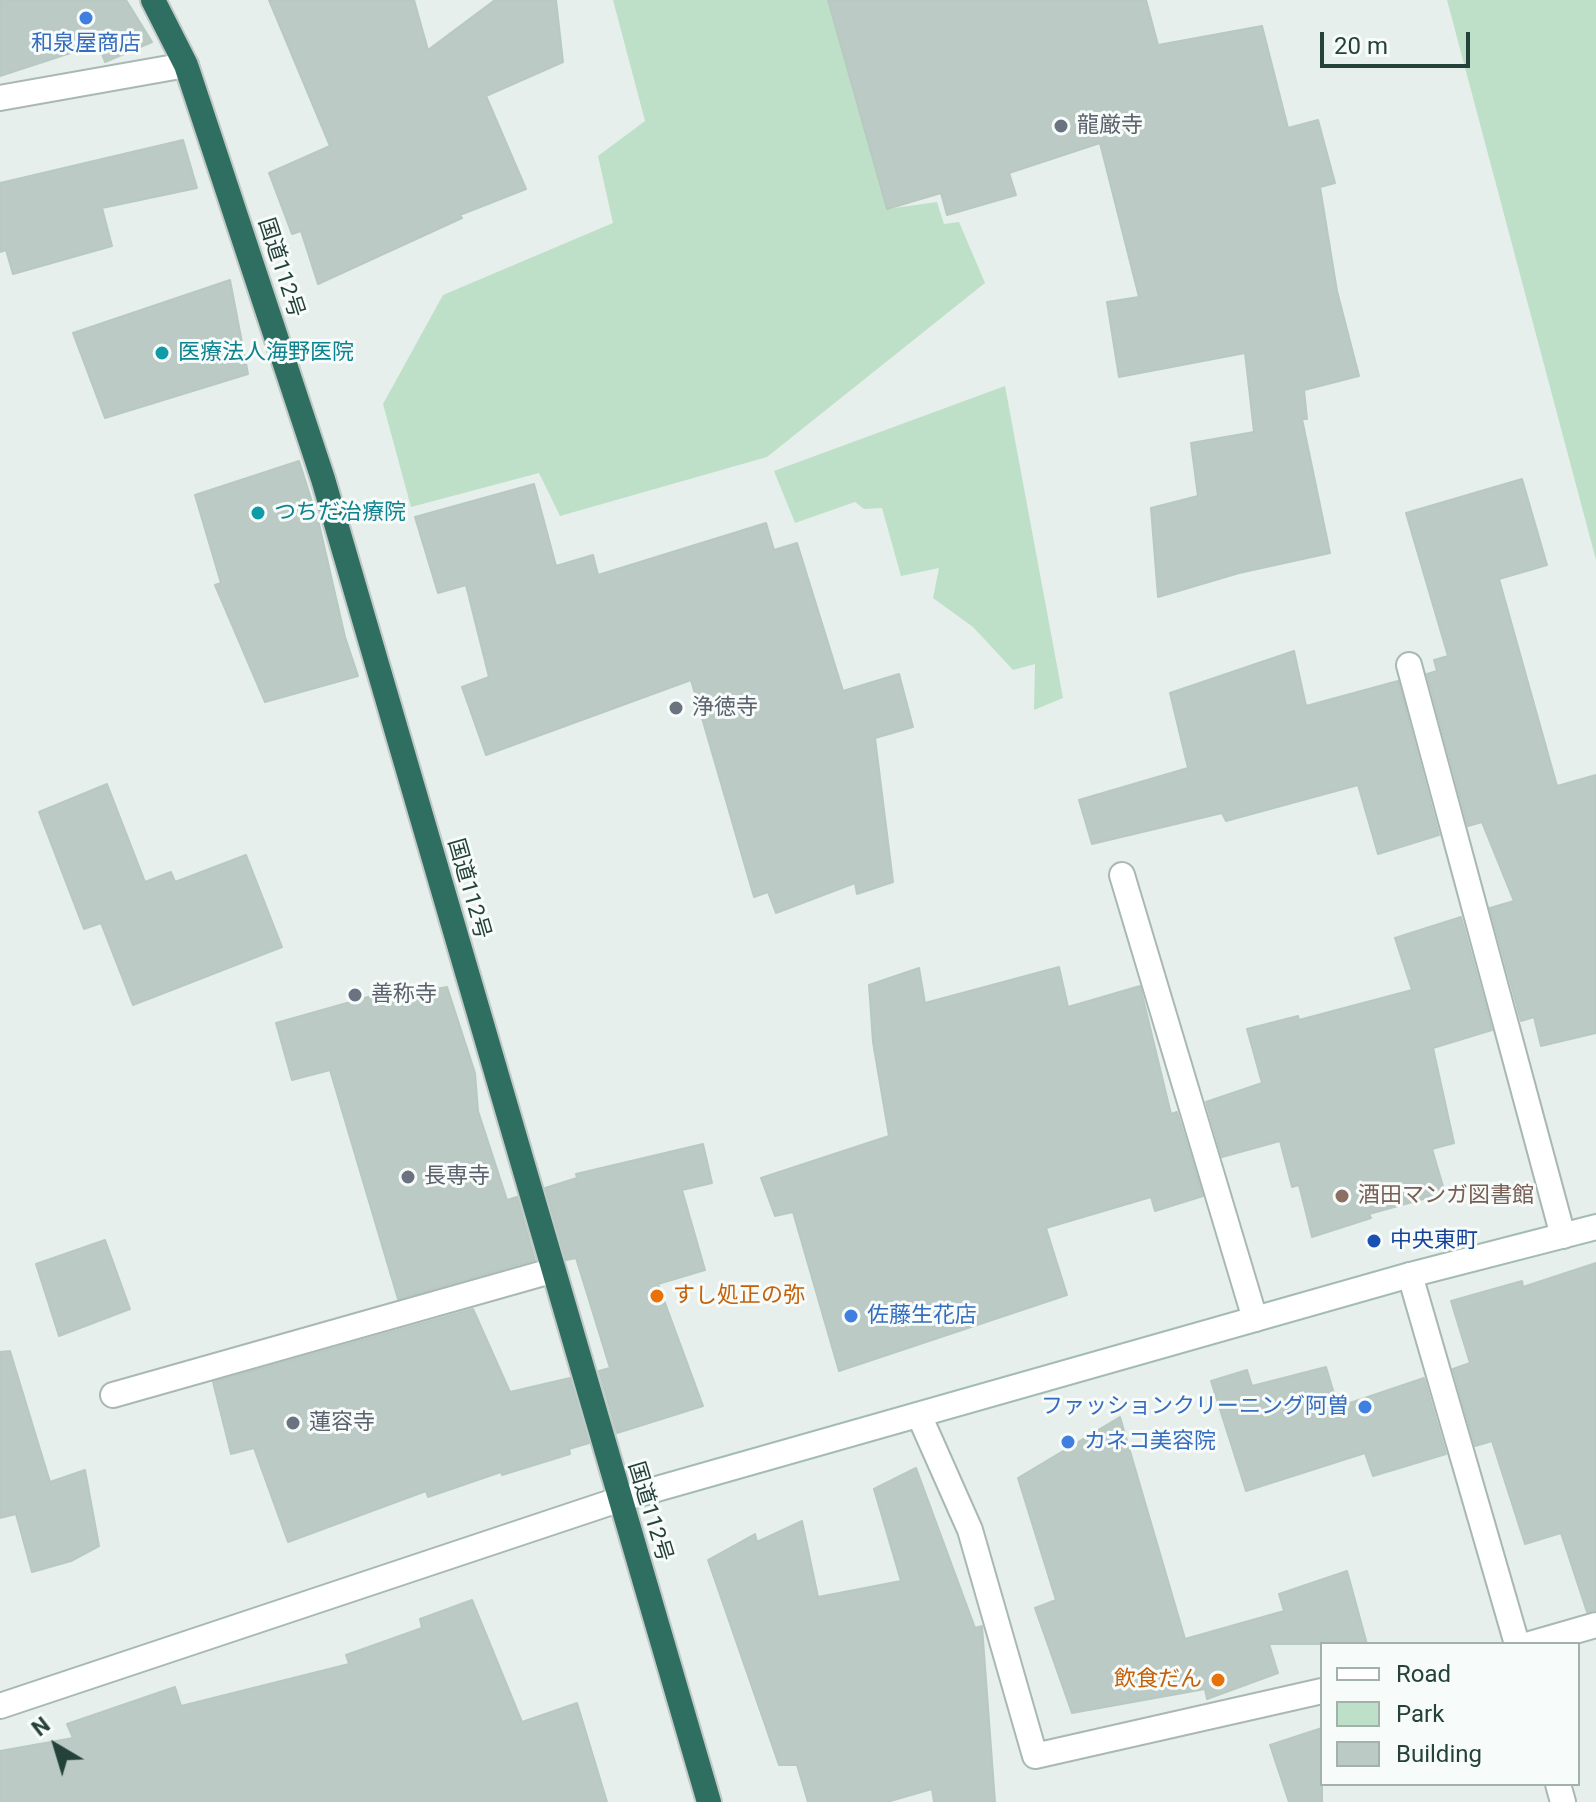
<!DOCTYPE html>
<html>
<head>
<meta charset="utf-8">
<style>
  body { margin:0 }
  #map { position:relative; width:1596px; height:1802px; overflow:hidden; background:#e6efeb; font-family:Roboto,sans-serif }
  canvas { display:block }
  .legend { position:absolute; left:1320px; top:1642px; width:260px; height:144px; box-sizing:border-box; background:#f7fbf9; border:2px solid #a3b1ad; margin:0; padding:10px 14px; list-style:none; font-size:24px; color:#24423a }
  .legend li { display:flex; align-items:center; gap:16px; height:40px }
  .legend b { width:40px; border:2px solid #a3b1ad }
  .north { position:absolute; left:16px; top:1706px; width:80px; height:80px; -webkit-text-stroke:6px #f7fbf9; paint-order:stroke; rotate:322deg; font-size:22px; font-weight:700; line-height:32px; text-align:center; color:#24423a }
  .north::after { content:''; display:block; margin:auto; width:28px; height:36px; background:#24423a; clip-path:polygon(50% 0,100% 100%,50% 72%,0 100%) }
  .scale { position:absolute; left:1320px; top:32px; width:150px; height:36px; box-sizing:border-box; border:4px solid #24423a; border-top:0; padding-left:10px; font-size:24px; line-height:28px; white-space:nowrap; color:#24423a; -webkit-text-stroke:6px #f7fbf9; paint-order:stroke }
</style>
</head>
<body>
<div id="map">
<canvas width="1596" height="1802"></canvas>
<ul class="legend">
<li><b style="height:10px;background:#fff"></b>Road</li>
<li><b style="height:22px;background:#bfe0c8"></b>Park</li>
<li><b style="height:22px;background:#bbcac4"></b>Building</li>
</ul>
<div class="north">N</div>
<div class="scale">20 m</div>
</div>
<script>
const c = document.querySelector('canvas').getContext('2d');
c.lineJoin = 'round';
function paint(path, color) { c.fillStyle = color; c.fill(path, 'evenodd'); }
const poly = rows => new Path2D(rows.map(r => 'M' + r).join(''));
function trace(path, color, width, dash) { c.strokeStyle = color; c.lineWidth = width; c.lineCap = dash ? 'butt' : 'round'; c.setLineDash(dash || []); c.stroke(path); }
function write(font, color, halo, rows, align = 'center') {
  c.font = font + ' Roboto,"Noto Sans JP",sans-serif'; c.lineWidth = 6; c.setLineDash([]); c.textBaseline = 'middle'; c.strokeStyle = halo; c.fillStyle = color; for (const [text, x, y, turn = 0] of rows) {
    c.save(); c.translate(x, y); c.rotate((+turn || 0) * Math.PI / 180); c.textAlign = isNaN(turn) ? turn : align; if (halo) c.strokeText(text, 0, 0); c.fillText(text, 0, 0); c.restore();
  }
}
paint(poly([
  [613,0,828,0,887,209,937,202,944,224,959,222,985,283,767,457,560,516,539,473,411,507,383,404,443,295,613,223,598,156,645,121],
  [1447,0,1596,0,1596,560],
  [1005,386,1063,698,1034,710,1035,664,1013,670,973,627,933,598,939,568,901,576,882,508,864,509,855,502,795,523,774,471]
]), '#bfe0c8');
const building = poly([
  [0,0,126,0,152,42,105,62,98,44,0,76,0,0],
  [269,0,414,0,428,50,495,0,556,0,563,62,486,96,526,189,460,215,462,218,318,284,301,231,292,234,269,173,330,146,269,0],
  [828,0,1146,0,1158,45,1262,26,1288,128,1318,120,1335,183,1320,187,1337,291,1359,376,1304,390,1307,419,1302,419,1330,553,1239,573,1158,597,1151,508,1198,496,1191,443,1254,432,1245,353,1119,377,1107,302,1139,297,1100,143,1009,173,1016,195,947,215,941,193,887,209,828,0],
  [183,140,197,188,102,208,112,246,13,274,6,250,0,252,0,183,183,140],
  [230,280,248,374,105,418,73,333,230,280],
  [299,461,319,524,345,637,358,676,265,702,215,585,221,583,195,495,299,461],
  [1522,479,1547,565,1499,579,1557,786,1596,775,1596,1033,1541,1046,1534,1017,1521,1021,1490,908,1514,901,1482,822,1468,826,1427,674,1437,671,1434,660,1448,656,1406,513,1522,479],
  [534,484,556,566,593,555,598,575,766,523,774,550,797,543,843,691,899,674,913,727,875,738,893,882,857,894,855,883,776,913,768,892,754,897,691,680,486,755,462,687,489,677,466,585,438,593,415,517,534,484],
  [1294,651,1306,706,1398,681,1439,835,1378,854,1358,785,1226,821,1222,813,1092,844,1079,800,1188,768,1170,693,1294,651],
  [107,784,145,882,171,872,175,882,246,855,282,947,133,1005,101,923,84,929,39,812,107,784],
  [1461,917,1492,1030,1433,1048,1454,1143,1432,1149,1445,1193,1369,1214,1371,1218,1312,1237,1299,1185,1292,1187,1280,1141,1222,1157,1206,1102,1262,1083,1247,1029,1298,1016,1299,1020,1412,990,1395,938,1461,917],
  [1059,967,1068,1007,1140,986,1171,1114,1177,1112,1203,1196,1155,1211,1151,1197,1046,1228,1067,1295,839,1371,793,1212,775,1216,761,1178,889,1136,873,1042,869,985,919,968,925,1003,1059,967],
  [447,987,475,1073,478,1111,507,1200,517,1197,535,1260,398,1299,330,1070,292,1080,276,1023,393,990,395,996,447,987],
  [703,1144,712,1183,682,1190,705,1270,658,1284,703,1406,617,1433,599,1371,610,1368,576,1258,566,1260,545,1188,577,1178,576,1174,703,1144],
  [105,1240,130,1309,59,1336,36,1264,105,1240],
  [1596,1263,1596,1610,1587,1612,1561,1533,1525,1544,1492,1441,1475,1446,1453,1369,1470,1363,1451,1301,1522,1281,1523,1287,1596,1263],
  [473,1309,510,1392,570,1378,589,1443,569,1449,570,1454,502,1475,501,1472,428,1497,426,1491,288,1542,254,1448,231,1454,213,1382,473,1309],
  [10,1351,50,1482,85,1470,99,1546,71,1561,32,1572,16,1514,0,1518,0,1352,10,1351],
  [1326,1367,1338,1407,1424,1378,1446,1454,1373,1476,1365,1453,1246,1491,1211,1381,1247,1370,1252,1386,1326,1367],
  [1120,1417,1185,1639,1284,1611,1279,1594,1347,1571,1367,1644,1269,1644,1278,1673,1207,1699,1205,1689,1072,1713,1035,1608,1056,1600,1018,1478,1120,1417],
  [916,1468,975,1628,982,1626,995,1802,934,1802,932,1789,887,1802,808,1802,797,1765,779,1765,708,1560,755,1534,757,1542,802,1521,818,1597,901,1581,874,1489,916,1468],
  [472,1600,522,1722,577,1703,607,1802,0,1802,0,1751,73,1738,67,1724,175,1687,181,1706,349,1664,346,1655,422,1628,420,1619,472,1600],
  [1322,1728,1322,1802,1289,1802,1270,1745,1322,1728]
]);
paint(building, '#bbcac4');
trace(building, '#b8c9c2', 2);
const street = poly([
  [0,98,186,65],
  [1409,665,1563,1236],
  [1122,875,1255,1319],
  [1410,1275,1517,1644],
  [113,1395,551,1271],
  [919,1415,970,1530,1035,1756,1322,1691],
  [1530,1644,1596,1625],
  [0,1706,618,1500],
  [1558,1784,1563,1802]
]);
const secondary = poly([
  [618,1500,1410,1275,1596,1227]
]);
const highway = poly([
  [153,0,186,65,323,479,709,1802]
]);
trace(street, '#a8b8b2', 28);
trace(secondary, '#a4bbb3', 28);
trace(highway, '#c2cac8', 28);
trace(street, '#fff', 24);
trace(secondary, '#fff', 24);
trace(highway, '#2f6f62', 24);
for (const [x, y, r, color] of [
  [86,18,8,"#3f7fe0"],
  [1061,126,8,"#6b7280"],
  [162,353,8,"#0f9aa8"],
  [258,513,8,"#0f9aa8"],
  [676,708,8,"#6b7280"],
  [355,995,8,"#6b7280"],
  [408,1177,8,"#6b7280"],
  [1342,1196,8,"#8d6e63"],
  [1374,1241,8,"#1a4fb4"],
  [657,1296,8,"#e8710a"],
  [851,1316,8,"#3f7fe0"],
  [1365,1407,8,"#3f7fe0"],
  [293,1423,8,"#6b7280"],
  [1068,1442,8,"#3f7fe0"],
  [1218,1680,8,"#e8710a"]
]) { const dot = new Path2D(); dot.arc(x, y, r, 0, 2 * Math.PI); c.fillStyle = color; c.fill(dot); trace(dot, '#f7fbf9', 3); }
write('22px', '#366cbe', '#f7fbf9', [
  ["和泉屋商店",86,44,"center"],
  ["佐藤生花店",867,1316],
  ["ファッションクリーニング阿曽",1349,1407,"right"],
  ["カネコ美容院",1084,1442]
], 'left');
write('22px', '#5b616d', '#f7fbf9', [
  ["龍厳寺",1077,126],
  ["浄徳寺",692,708],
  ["善称寺",371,995],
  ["長専寺",424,1177],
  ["蓮容寺",309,1423]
], 'left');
write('22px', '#24423a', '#f7fbf9', [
  ["国道112号",280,268,72],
  ["国道112号",468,889,74],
  ["国道112号",649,1512,73]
]);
write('22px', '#0d838f', '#f7fbf9', [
  ["医療法人海野医院",178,353],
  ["つちだ治療院",274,513]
], 'left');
write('22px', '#785e54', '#f7fbf9', [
  ["酒田マンガ図書館",1358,1196]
], 'left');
write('22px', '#164399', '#f7fbf9', [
  ["中央東町",1390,1241]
], 'left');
write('22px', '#c56008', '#f7fbf9', [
  ["すし処正の弥",673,1296],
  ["飲食だん",1202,1680,"right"]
], 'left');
</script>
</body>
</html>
